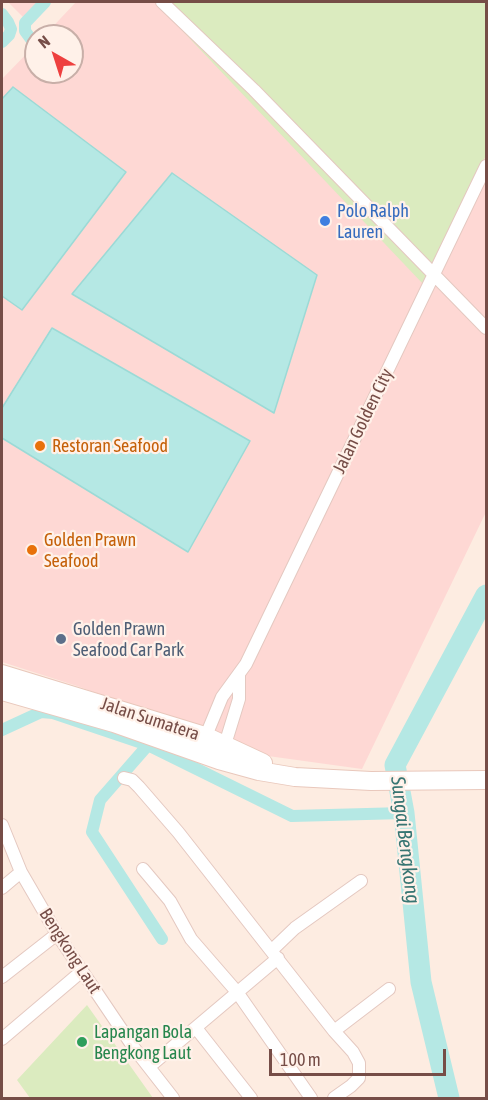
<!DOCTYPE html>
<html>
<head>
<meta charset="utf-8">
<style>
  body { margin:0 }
  #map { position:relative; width:488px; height:1100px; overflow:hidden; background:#fdece1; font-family:"Asap Condensed",sans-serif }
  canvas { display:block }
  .frame { position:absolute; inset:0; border:3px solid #764d47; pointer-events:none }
  .north { position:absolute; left:24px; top:24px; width:60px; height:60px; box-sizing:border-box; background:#fff1e9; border:2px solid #c8afa8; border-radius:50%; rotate:321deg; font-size:16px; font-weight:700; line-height:24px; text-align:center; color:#764d47 }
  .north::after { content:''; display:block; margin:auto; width:21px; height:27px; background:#ee403f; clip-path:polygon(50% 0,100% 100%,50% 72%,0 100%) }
  .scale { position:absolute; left:269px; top:1049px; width:177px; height:27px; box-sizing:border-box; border:3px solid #764d47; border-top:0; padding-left:8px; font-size:18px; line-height:21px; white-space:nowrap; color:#764d47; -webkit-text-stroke:4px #fff1e9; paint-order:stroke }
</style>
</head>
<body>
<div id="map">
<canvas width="488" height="1100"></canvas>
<div class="frame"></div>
<div class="north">N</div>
<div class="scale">100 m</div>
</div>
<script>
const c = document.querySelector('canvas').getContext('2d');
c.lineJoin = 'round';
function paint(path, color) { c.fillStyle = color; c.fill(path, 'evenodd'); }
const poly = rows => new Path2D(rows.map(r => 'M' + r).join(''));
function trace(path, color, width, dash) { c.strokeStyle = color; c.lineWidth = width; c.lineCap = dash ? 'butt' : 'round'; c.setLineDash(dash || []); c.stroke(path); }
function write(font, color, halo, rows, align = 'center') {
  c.font = font + ' "Asap Condensed",sans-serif'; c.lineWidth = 4.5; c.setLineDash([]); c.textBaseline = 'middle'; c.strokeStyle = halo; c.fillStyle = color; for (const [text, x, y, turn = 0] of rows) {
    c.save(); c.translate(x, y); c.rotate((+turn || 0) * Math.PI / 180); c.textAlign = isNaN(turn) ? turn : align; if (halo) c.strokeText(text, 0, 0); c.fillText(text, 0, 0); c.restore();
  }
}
paint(poly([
  [8,2,41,2,24,18],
  [76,2,486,2,486,512,362,769,268,756,77,686,2,662,2,79,36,44,36,72,72,72,72,36,44,36]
]), '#fed8d4');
paint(poly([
  [155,2,486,2,486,155,424,285],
  [87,1005,153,1098,30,1098,17,1080]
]), '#dbebbf');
const water = poly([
  [13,87,126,172,22,310,2,296,2,99,13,87],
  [172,173,317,275,274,413,72,294,172,173],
  [52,328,250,441,188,552,2,438,2,408,52,328]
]);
paint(water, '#b5e8e4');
trace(water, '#9bdad6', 1.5);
trace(poly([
  [2,14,8,22,11,29,9,35,2,42],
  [36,46,25,31,25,23,45,2],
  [2,730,41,712,53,713,148,745],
  [162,939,92,832,100,800,148,745,292,816,404,813]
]), '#b5e8e4', 12);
trace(poly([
  [449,1098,421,982,404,813,395,765,486,595]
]), '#b5e8e4', 21);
const minor = poly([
  [162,2,254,90,486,328],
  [203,743,222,697,246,664,486,166],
  [223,751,239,699,239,676],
  [124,778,132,780,139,787,178,832,334,1031,353,1052,359,1063,359,1078,351,1086,334,1098],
  [2,825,21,872,57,934,134,1048,173,1098],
  [143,869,170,901,191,939,237,992,311,1098],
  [2,888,21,872],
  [272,950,295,928,361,881],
  [2,977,57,934],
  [196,1028,251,1098],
  [334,1031,389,989],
  [2,1039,82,971],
  [149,1067,278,958]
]);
const secondary = poly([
  [2,674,205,736,263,763],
  [2,691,114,723,219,760,259,771,295,777,371,781,486,780]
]);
trace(minor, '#e4c8c0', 14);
trace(secondary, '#e9c8bc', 20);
trace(minor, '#fff', 12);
trace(secondary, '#fff', 18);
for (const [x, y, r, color] of [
  [325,221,6,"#3f7fe0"],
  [40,446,6,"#e8710a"],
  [32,550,6,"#e8710a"],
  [61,639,6,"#5c6f8a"],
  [82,1042,6,"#2e9e5b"]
]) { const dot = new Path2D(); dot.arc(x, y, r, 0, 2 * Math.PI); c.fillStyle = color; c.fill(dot); trace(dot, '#fff1e9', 2); }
write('18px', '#366cbe', '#fff1e9', [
  ["Polo Ralph",337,211],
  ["Lauren",337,232]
], 'left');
write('18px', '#764d47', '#fff1e9', [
  ["Jalan Golden City",363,421,-64],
  ["Jalan Sumatera",150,719,18],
  ["Bengkong Laut",70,951,57]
]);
write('18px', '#c56008', '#fff1e9', [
  ["Restoran Seafood",52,446],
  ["Golden Prawn",44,540],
  ["Seafood",44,561]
], 'left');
write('18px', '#4e5e75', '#fff1e9', [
  ["Golden Prawn",73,629],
  ["Seafood Car Park",73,650]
], 'left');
write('18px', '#27864d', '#fff1e9', [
  ["Lapangan Bola",94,1032],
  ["Bengkong Laut",94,1053]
], 'left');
write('italic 20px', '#377572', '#fff1e9', [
  ["Sungai Bengkong",405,840,83]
]);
</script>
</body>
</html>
